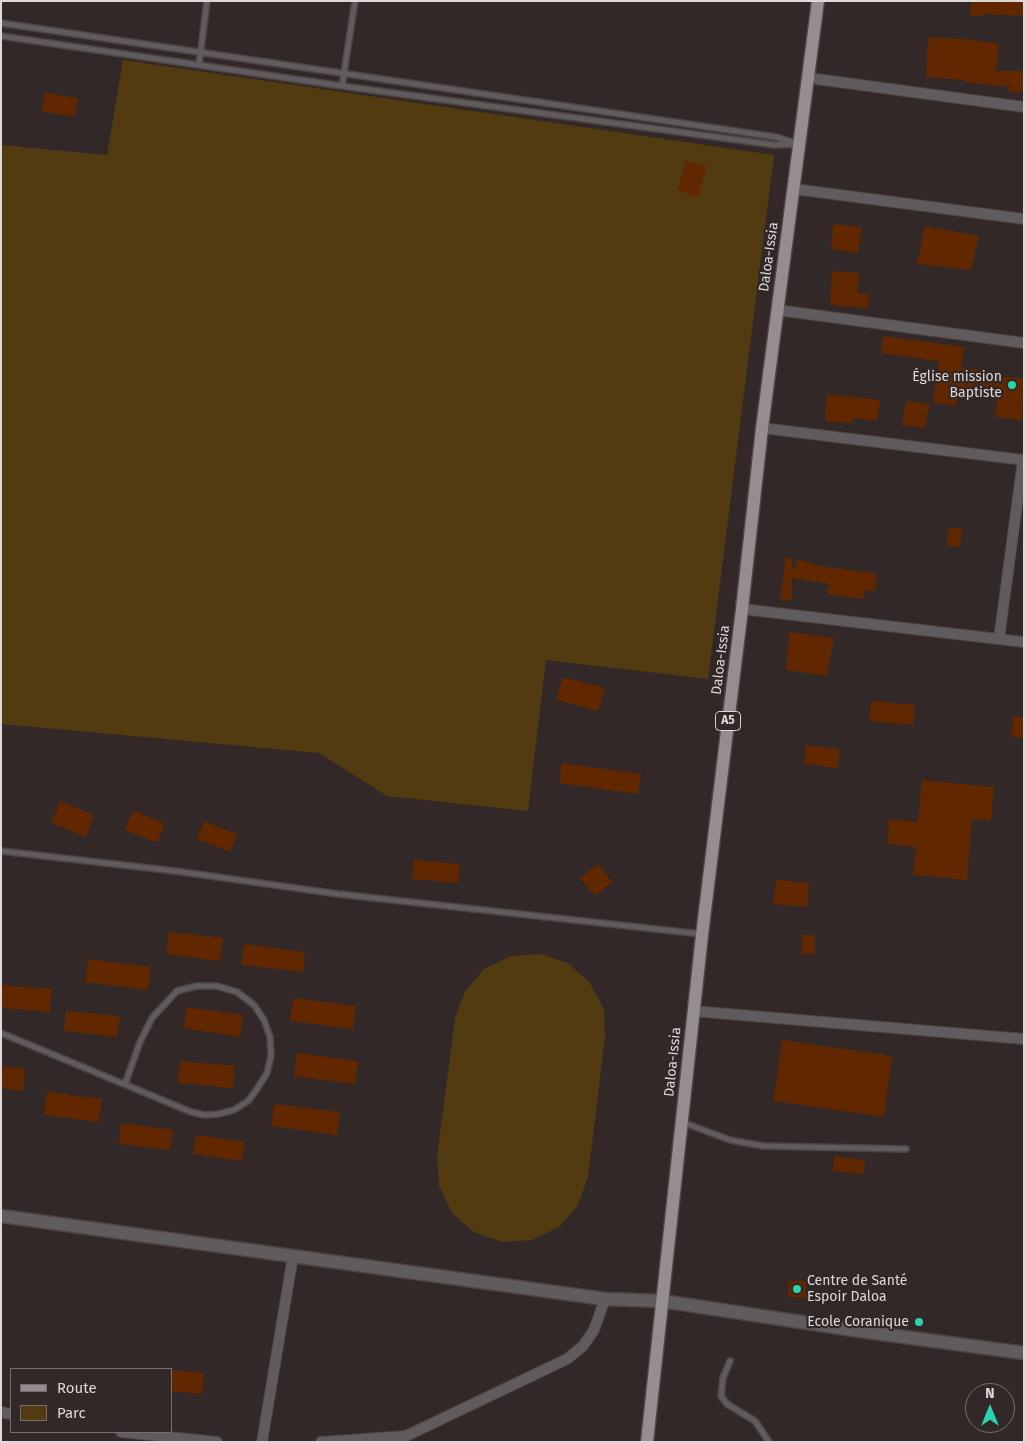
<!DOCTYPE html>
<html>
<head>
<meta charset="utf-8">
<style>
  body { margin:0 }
  #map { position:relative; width:1025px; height:1443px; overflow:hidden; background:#312827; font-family:"Fira Sans",sans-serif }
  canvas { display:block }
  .frame { position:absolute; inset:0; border:2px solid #ded8d8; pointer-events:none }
  .legend { position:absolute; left:10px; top:1368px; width:162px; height:65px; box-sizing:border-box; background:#312827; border:1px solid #766e6e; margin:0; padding:6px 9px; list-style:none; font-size:15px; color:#ded8d8 }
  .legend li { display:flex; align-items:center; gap:10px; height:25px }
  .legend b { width:25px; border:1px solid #766e6e }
  .north { position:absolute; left:965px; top:1383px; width:50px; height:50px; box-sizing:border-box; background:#312827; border:1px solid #766e6e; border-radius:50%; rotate:0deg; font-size:14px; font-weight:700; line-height:20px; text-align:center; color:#ded8d8 }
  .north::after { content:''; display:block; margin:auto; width:18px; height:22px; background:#29d5ac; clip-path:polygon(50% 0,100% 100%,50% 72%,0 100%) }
</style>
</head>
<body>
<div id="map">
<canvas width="1025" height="1443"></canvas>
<div class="frame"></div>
<ul class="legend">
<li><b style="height:6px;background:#968d91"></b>Route</li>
<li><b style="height:14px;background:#523b10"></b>Parc</li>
</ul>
<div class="north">N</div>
</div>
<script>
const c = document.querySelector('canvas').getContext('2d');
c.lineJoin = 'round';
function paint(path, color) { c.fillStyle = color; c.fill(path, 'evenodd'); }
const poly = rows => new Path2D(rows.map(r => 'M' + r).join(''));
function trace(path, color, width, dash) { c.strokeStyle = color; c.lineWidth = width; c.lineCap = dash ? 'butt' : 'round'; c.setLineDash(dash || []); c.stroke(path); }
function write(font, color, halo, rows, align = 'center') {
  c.font = font + ' "Fira Sans",sans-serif'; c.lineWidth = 4.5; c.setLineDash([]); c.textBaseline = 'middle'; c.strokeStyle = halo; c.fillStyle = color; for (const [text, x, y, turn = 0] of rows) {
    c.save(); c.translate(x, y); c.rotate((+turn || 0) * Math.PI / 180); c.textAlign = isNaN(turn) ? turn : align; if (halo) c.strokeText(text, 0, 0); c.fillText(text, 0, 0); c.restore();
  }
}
paint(poly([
  [123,60,774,155,708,679,546,660,528,811,387,796,319,753,1,724,1,145,107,155],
  [540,954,568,963,590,983,604,1009,605,1038,588,1177,578,1205,559,1227,532,1240,502,1242,474,1232,452,1213,439,1186,437,1157,455,1018,465,991,484,969,511,956]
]), '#523b10');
paint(poly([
  [971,1,1024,1,1024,16,983,14,983,16,970,16],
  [928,37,964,39,999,44,996,71,1024,71,1024,92,1009,92,1010,87,964,82,964,80,926,77],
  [45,93,78,98,75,116,42,112],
  [686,160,707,167,698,197,677,190],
  [833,224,862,227,858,253,831,249],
  [925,226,979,236,971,270,917,264],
  [832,271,859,273,857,293,869,294,868,308,830,305],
  [883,336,964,347,961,367,999,373,998,376,1024,379,1022,420,995,417,997,397,958,391,956,406,933,403,939,361,881,353],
  [827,394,880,400,877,421,853,418,853,423,825,421],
  [906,401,929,404,925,428,902,425],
  [949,528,962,529,960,547,947,546],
  [786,558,792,558,792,569,795,569,797,560,814,563,814,565,877,574,875,591,865,590,864,599,827,594,829,584,792,578,792,600,780,600],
  [789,632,834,638,827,676,786,670],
  [563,677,605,688,598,711,556,700],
  [871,701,915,705,913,725,869,721],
  [1013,716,1024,718,1024,738,1011,737],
  [806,745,840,749,838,768,804,764],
  [562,763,641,774,638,794,559,783],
  [922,780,994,787,991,821,972,819,967,880,913,875,916,847,887,844,889,819,918,822],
  [60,801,94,815,86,837,51,823],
  [133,810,165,824,157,843,125,830],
  [204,821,237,834,230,852,197,839],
  [414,860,460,864,458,883,412,879],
  [598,864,612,882,595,896,580,878],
  [776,880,809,883,807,907,773,904],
  [169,932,223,938,220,961,166,954],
  [802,935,815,935,815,954,802,954],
  [244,944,305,952,303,972,241,965],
  [88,959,151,967,148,990,85,982],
  [1,985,52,989,50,1012,1,1008],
  [293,998,356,1006,353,1029,290,1021],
  [187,1007,243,1015,240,1037,184,1028],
  [66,1011,120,1016,117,1037,64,1031],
  [782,1040,892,1056,884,1117,773,1101],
  [297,1053,358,1061,355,1084,294,1076],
  [180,1061,235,1066,233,1088,178,1083],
  [1,1066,25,1069,23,1091,1,1088],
  [47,1092,102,1099,99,1122,44,1115],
  [274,1104,340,1112,337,1135,271,1126],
  [121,1123,173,1130,170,1150,119,1144],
  [196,1135,245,1142,242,1161,193,1154],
  [834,1156,865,1160,864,1174,833,1171],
  [789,1281,806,1281,806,1298,788,1297],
  [172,1370,204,1373,202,1394,171,1391]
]), '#612800');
const service = poly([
  [1,23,776,137,799,144],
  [1,36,342,86,775,145,794,144],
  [199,65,207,1],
  [342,86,355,1],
  [1,851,175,871,338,894,701,934],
  [1,1033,191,1112,205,1115,219,1114,234,1110,248,1101,257,1089,267,1073,271,1056,270,1037,264,1020,254,1005,237,992,217,986,197,986,177,991,152,1018,140,1042,125,1084],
  [682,1122,730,1140,763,1146,906,1149],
  [730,1361,723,1378,721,1396,727,1404,755,1421,769,1442]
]);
const minor = poly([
  [809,78,1024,107],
  [794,189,1024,219],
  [777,310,1024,343],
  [762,428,1024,460],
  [742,609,1024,642],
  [999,639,1023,460],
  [693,1011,1024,1039],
  [1,1412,11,1414],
  [121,1432,217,1442],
  [262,1442,293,1256],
  [321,1442,406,1436,567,1359,583,1346,594,1330,605,1299]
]);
const tertiary = poly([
  [1,1216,605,1299,662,1301,867,1332,1024,1353]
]);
const primary = poly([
  [647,1442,702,935,742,609,762,428,818,1]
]);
trace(service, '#4d4443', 8);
trace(minor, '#4d4443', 12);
trace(tertiary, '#4d4443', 15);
trace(primary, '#4d4443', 15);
trace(service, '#605c5e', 5);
trace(minor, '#605c5e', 10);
trace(tertiary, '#605c5e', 12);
trace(primary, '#968d91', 12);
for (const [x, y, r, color] of [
  [1012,385,5,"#29d5ac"],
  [797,1289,5,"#29d5ac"],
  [919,1322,5,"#29d5ac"]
]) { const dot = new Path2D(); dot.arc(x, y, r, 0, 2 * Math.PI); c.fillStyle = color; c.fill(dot); trace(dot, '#312827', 2); }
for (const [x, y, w] of [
  [728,721,25]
]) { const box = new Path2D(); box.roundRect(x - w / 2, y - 9.5, w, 19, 4); c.fillStyle = '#312827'; c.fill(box); trace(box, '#ded8d8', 1); }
write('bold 12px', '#ded8d8', null, [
  ["A5",728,721]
]);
write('14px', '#ded8d8', '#312827', [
  ["Daloa-Issia",769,257,-82],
  ["Daloa-Issia",721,660,-83],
  ["Daloa-Issia",673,1062,-84]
]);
write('14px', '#ded8d8', '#312827', [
  ["Église mission",1002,377],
  ["Baptiste",1002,393],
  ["Centre de Santé",807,1281,"left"],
  ["Espoir Daloa",807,1297,"left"],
  ["Ecole Coranique",909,1322]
], 'right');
</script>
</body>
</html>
